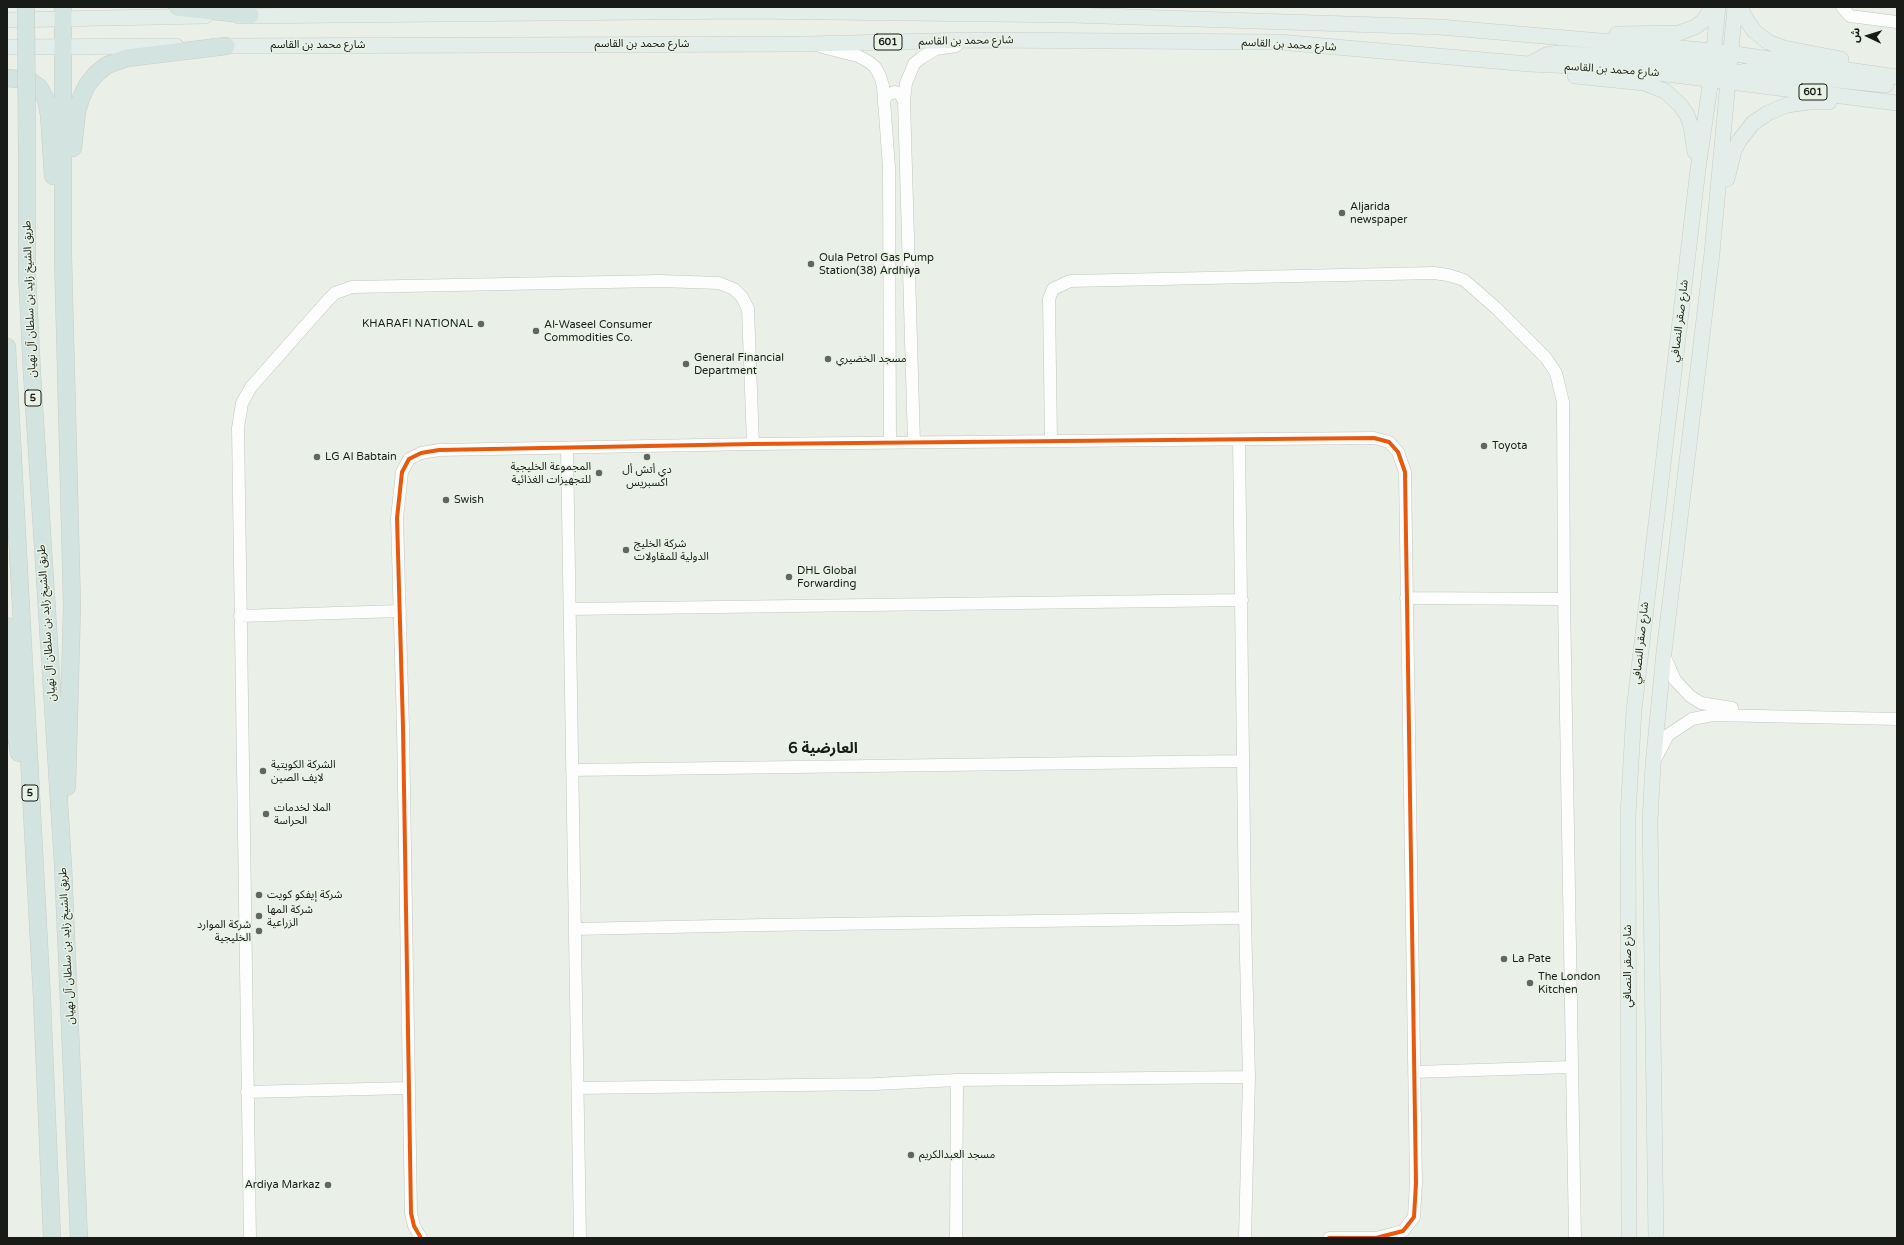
<!DOCTYPE html>
<html>
<head>
<meta charset="utf-8">
<style>
  body { margin:0 }
  #map { position:relative; width:1904px; height:1245px; overflow:hidden; background:#eaf0e8; font-family:"Varela Round","Noto Sans Arabic",sans-serif }
  canvas { display:block }
  .frame { position:absolute; inset:0; border:8px solid #181b17; pointer-events:none }
  .north { position:absolute; left:1848px; top:16px; width:40px; height:40px; -webkit-text-stroke:3px #e8f3e5; paint-order:stroke; rotate:274deg; font-size:11px; font-weight:700; line-height:16px; text-align:center; color:#181b17 }
  .north::after { content:''; display:block; margin:auto; width:14px; height:18px; background:#181b17; clip-path:polygon(50% 0,100% 100%,50% 72%,0 100%) }
</style>
</head>
<body>
<div id="map">
<canvas width="1904" height="1245"></canvas>
<div class="frame"></div>
<div class="north">ش</div>
</div>
<script>
const c = document.querySelector('canvas').getContext('2d');
c.lineJoin = 'round';
const poly = rows => new Path2D(rows.map(r => 'M' + r).join(''));
function trace(path, color, width, dash) { c.strokeStyle = color; c.lineWidth = width; c.lineCap = dash ? 'butt' : 'round'; c.setLineDash(dash || []); c.stroke(path); }
function write(font, color, halo, rows, align = 'center') {
  c.font = font + ' "Varela Round","Noto Sans Arabic",sans-serif'; c.lineWidth = 3; c.setLineDash([]); c.textBaseline = 'middle'; c.strokeStyle = halo; c.fillStyle = color; for (const [text, x, y, turn = 0] of rows) {
    c.save(); c.translate(x, y); c.rotate((+turn || 0) * Math.PI / 180); c.textAlign = isNaN(turn) ? turn : align; if (halo) c.strokeText(text, 0, 0); c.fillText(text, 0, 0); c.restore();
  }
}
const minor = poly([
  [1842,7,1850,16,1897,22],
  [822,47,858,56,869,62,875,67,880,76,883,86,889,168,890,442],
  [884,104,885,98,889,94,895,92,900,94,904,101],
  [1239,440,1245,918,1249,1077,1245,1238],
  [1051,441,1049,299,1053,289,1070,281,1434,273,1448,275,1464,280,1496,308,1546,358,1556,373,1563,402,1564,599,1575,1238],
  [914,442,904,101,906,83,914,64,921,58,936,49,956,46],
  [567,449,580,1238],
  [1406,598,1564,599],
  [570,609,1242,600],
  [240,616,400,611],
  [1664,655,1675,680,1690,696,1701,703,1732,708],
  [1656,758,1668,735,1692,719,1713,715,1897,719],
  [572,770,1242,761],
  [575,929,764,925,1245,918],
  [1414,1072,1572,1067],
  [578,1088,875,1084,957,1080,1249,1077],
  [247,1092,408,1088],
  [250,1238,238,428,242,403,251,387,328,300,335,293,352,287,660,281,719,283,734,289,742,297,748,309,753,444],
  [421,1238,414,1226,411,1213,403,727,397,518,402,472,409,459,421,453,439,450,753,444,1374,438,1389,442,1398,452,1405,472,1416,1183,1414,1217,1403,1231,1376,1238,1329,1238],
  [956,1238,957,1080]
]);
const major = poly([
  [1741,7,1744,16,1754,31,1768,42,1784,48,1841,59],
  [239,16,746,11,1072,15,1440,27,1714,51,1897,77],
  [7,20,205,16],
  [1617,34,1679,33,1695,27,1702,22,1713,7],
  [214,46,807,44,971,40,1279,42,1529,64,1619,68,1897,103],
  [7,47,176,46],
  [1530,64,1546,55,1559,53,1707,64,1721,62],
  [1721,75,1748,71,1886,85],
  [1575,76,1644,83,1665,91,1681,106,1687,115,1691,126,1695,152],
  [1727,179,1734,151,1739,141,1753,123,1768,113,1787,105,1810,102,1829,102],
  [1629,1238,1628,815,1634,710,1698,169,1711,79,1718,7],
  [1656,1238,1650,821,1653,765,1664,652,1712,253,1735,7]
]);
const highway = poly([
  [63,7,63,255,72,606,67,787],
  [177,7,250,15],
  [7,78,29,80,39,87,46,100,49,115,53,176],
  [73,148,77,112,81,98,87,85,96,74,107,65,127,58,226,46],
  [27,159,27,274,32,373,63,865,79,1238],
  [7,347,42,999,52,1238],
  [7,626,15,728,19,753]
]);
trace(minor, '#c0c5bf', 13);
trace(major, '#caccc9', 16);
trace(highway, '#caccc9', 18);
trace(minor, '#fcfdfc', 12);
trace(major, '#e3edea', 15);
trace(highway, '#d3e3df', 17);
const highwayBridge = poly([
  [26,7,27,159]
]);
trace(highwayBridge, '#caccc9', 18, []);
trace(highwayBridge, '#d3e3df', 17);
trace(poly([
  [421,1238,414,1226,411,1213,403,727,397,518,402,472,409,459,421,453,439,450,753,444,1374,438,1389,442,1398,452,1405,472,1416,1183,1414,1217,1403,1231,1376,1238,1329,1238]
]), '#e8590c', 4);
for (const [x, y, r, color] of [
  [1342,213,4,"#626660"],
  [811,264,4,"#626660"],
  [481,324,4,"#626660"],
  [536,331,4,"#626660"],
  [828,359,4,"#626660"],
  [686,364,4,"#626660"],
  [1484,446,4,"#626660"],
  [317,457,4,"#626660"],
  [647,457,4,"#626660"],
  [599,473,4,"#626660"],
  [446,500,4,"#626660"],
  [626,550,4,"#626660"],
  [789,577,4,"#626660"],
  [263,771,4,"#626660"],
  [266,814,4,"#626660"],
  [259,895,4,"#626660"],
  [259,916,4,"#626660"],
  [259,931,4,"#626660"],
  [1504,959,4,"#626660"],
  [1530,983,4,"#626660"],
  [911,1155,4,"#626660"],
  [328,1185,4,"#626660"]
]) { const dot = new Path2D(); dot.arc(x, y, r, 0, 2 * Math.PI); c.fillStyle = color; c.fill(dot); trace(dot, '#e8f3e5', 1.5); }
for (const [x, y, w] of [
  [888,42,28],
  [1813,92,28],
  [33,398,16],
  [30,793,16]
]) { const box = new Path2D(); box.roundRect(x - w / 2, y - 8, w, 16, 3); c.fillStyle = '#e8f3e5'; c.fill(box); trace(box, '#181b17', 1); }
write('bold 10px', '#181b17', null, [
  ["601",888,42],
  ["601",1813,92],
  ["5",33,398],
  ["5",30,793]
]);
write('11px', '#181b17', '#e8f3e5', [
  ["شارع محمد بن القاسم",966,41,-1],
  ["شارع محمد بن القاسم",642,44],
  ["شارع محمد بن القاسم",318,45],
  ["شارع محمد بن القاسم",1289,45,3],
  ["شارع محمد بن القاسم",1612,70,4],
  ["طريق الشيخ زايد بن سلطان آل نهيان",30,299,-92],
  ["شارع صقر النصافي",1680,321,-83],
  ["طريق الشيخ زايد بن سلطان آل نهيان",47,623,-94],
  ["شارع صقر النصافي",1641,643,-84],
  ["طريق الشيخ زايد بن سلطان آل نهيان",67,946,-93],
  ["شارع صقر النصافي",1628,966,-90]
]);
write('11px', '#181b17', '#e8f3e5', [
  ["Aljarida",1350,207],
  ["newspaper",1350,220],
  ["Oula Petrol Gas Pump",819,258],
  ["Station(38) Ardhiya",819,271],
  ["KHARAFI NATIONAL",473,324,"right"],
  ["Al-Waseel Consumer",544,325],
  ["Commodities Co.",544,338],
  ["General Financial",694,358],
  ["Department",694,371],
  ["مسجد الخضيري",836,359],
  ["Toyota",1492,446],
  ["LG Al Babtain",325,457],
  ["المجموعة الخليجية",591,467,"right"],
  ["للتجهيزات الغذائية",591,480,"right"],
  ["دي أتش أل",647,470,"center"],
  ["اكسبريس",647,483,"center"],
  ["Swish",454,500],
  ["شركة الخليج",634,544],
  ["الدولية للمقاولات",634,557],
  ["DHL Global",797,571],
  ["Forwarding",797,584],
  ["الشركة الكويتية",271,765],
  ["لايف الصين",271,778],
  ["الملا لخدمات",274,808],
  ["الحراسة",274,821],
  ["شركة إيفكو كويت",267,895],
  ["شركة المها",267,910],
  ["الزراعية",267,923],
  ["شركة الموارد",251,925,"right"],
  ["الخليجية",251,938,"right"],
  ["La Pate",1512,959],
  ["The London",1538,977],
  ["Kitchen",1538,990],
  ["مسجد العبدالكريم",919,1155],
  ["Ardiya Markaz",320,1185,"right"]
], 'left');
write('bold 15px', '#181b17', '#e8f3e5', [
  ["العارضية 6",823,749]
]);
</script>
</body>
</html>
